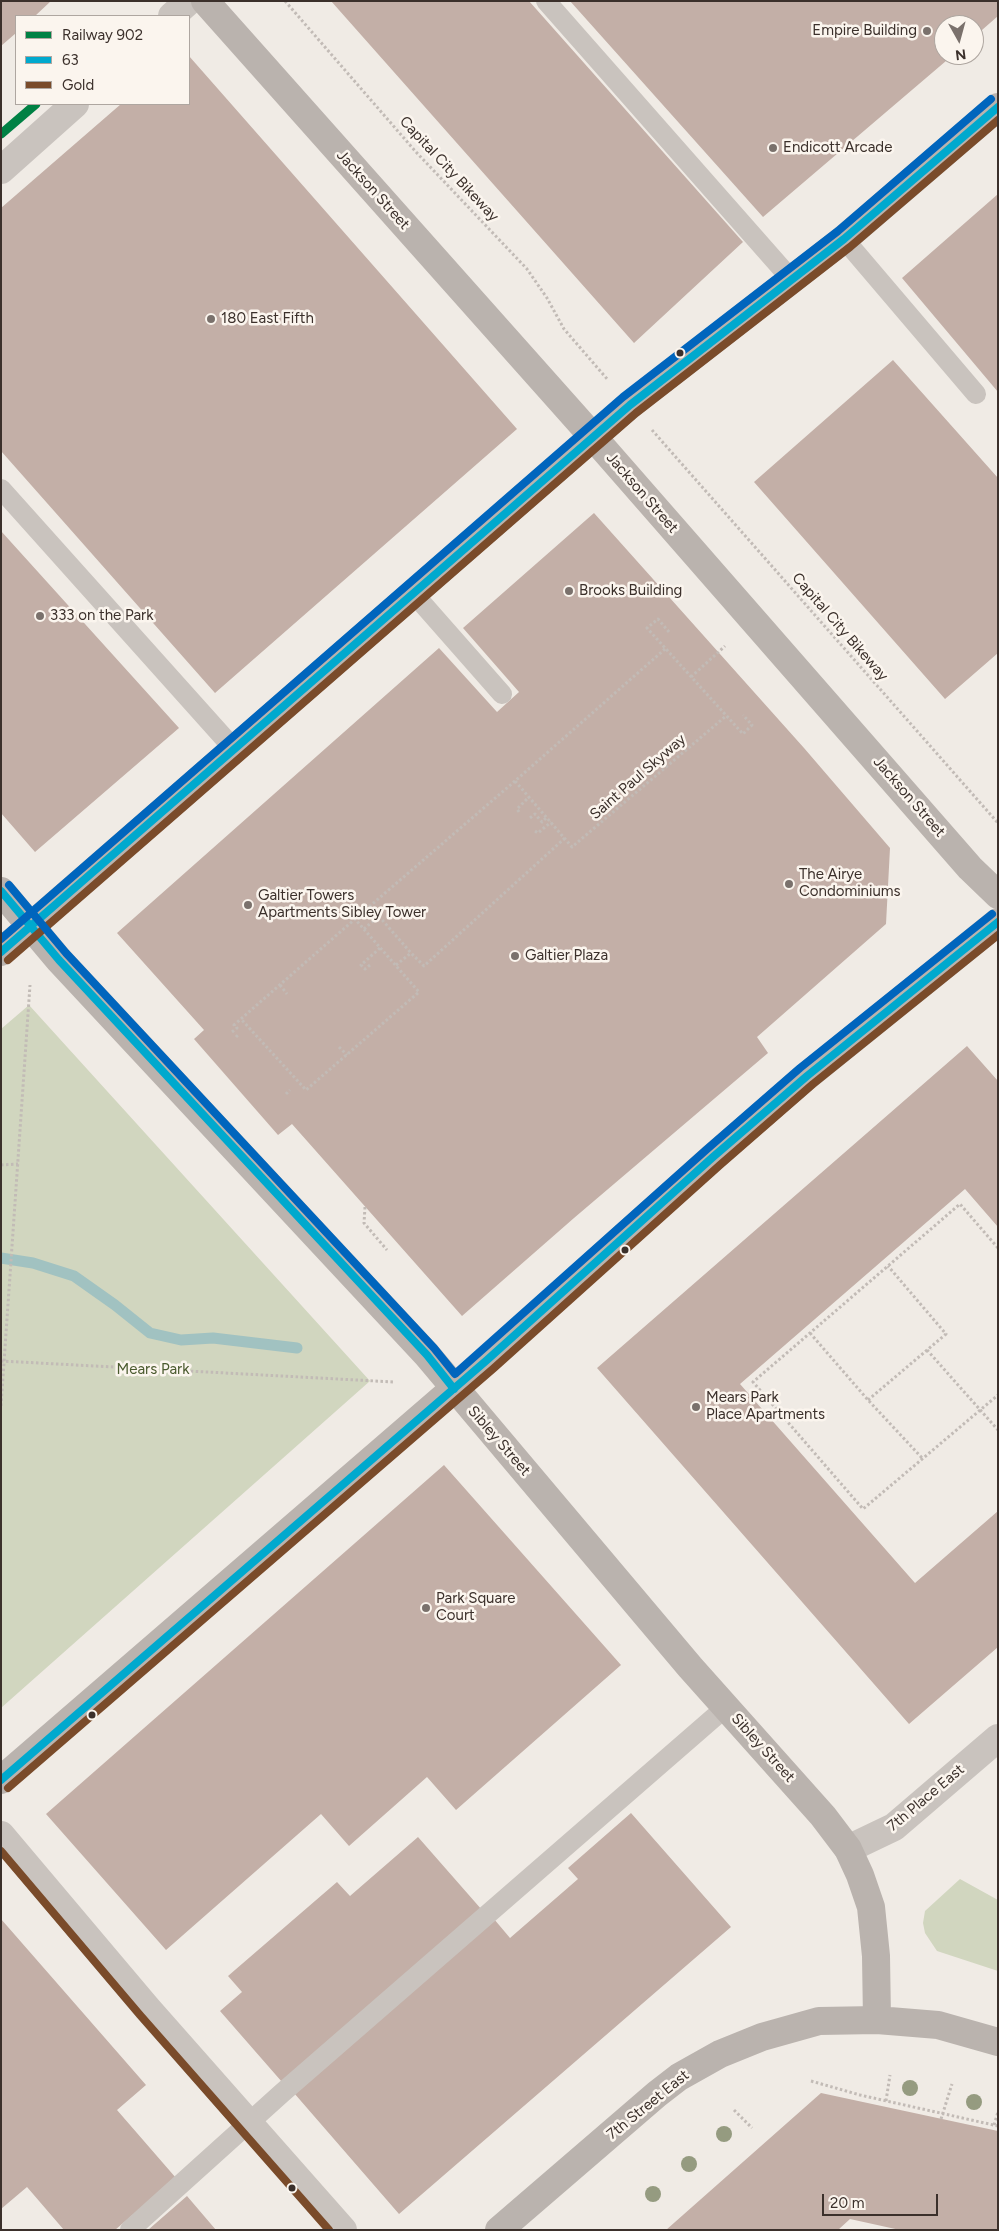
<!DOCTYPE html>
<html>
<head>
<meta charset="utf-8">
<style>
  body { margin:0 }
  #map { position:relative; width:999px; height:2231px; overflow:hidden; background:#f0ebe5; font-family:Figtree,sans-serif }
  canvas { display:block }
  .frame { position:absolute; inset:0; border:2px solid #3b302b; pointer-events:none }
  .legend { position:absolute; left:15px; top:15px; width:175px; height:90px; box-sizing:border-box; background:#fbf5ee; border:1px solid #aea6a0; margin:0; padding:6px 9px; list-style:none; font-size:15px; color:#3b302b }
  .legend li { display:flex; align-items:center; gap:10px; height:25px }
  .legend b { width:25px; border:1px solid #aea6a0 }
  .north { position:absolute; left:934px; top:15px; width:50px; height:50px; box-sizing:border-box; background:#fbf5ee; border:1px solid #aea6a0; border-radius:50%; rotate:173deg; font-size:14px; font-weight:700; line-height:20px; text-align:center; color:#3b302b }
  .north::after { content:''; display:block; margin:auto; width:18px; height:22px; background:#7a716c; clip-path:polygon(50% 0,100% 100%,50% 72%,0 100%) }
  .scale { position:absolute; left:822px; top:2194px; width:116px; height:22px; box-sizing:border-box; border:2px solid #3b302b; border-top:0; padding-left:6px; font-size:15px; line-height:18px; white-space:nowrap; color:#3b302b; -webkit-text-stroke:4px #fbf5ee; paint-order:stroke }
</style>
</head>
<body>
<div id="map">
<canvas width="999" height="2231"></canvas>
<div class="frame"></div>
<ul class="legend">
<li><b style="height:6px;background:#008144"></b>Railway 902</li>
<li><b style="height:6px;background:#00a9ce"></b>63</li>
<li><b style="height:6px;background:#7a4b2a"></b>Gold</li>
</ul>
<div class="north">N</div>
<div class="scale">20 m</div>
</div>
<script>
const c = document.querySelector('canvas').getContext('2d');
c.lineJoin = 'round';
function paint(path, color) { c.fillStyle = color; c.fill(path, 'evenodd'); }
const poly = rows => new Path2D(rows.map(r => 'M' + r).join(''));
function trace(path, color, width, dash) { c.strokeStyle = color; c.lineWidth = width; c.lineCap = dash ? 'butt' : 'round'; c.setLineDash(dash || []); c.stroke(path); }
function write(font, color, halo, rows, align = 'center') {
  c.font = font + ' Figtree,sans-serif'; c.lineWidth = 5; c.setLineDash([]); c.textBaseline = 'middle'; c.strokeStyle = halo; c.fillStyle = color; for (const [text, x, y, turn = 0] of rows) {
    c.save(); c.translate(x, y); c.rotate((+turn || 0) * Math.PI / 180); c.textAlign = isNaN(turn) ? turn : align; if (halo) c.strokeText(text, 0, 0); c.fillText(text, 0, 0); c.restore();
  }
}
paint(poly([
  [29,1005,370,1381,1,1708,1,1029],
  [960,1879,998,1900,998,1971,937,1951,925,1933,923,1923,925,1911]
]), '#d1d6bf');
trace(poly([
  [1,1258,33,1263,74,1276,115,1305,150,1333,181,1340,213,1338,297,1348]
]), '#a1c2c1', 11);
paint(poly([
  [1,1,51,1,35,16,16,16,16,33,1,46],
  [331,1,529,1,743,242,634,343],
  [570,1,998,1,998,16,974,37,974,25,944,25,944,55,953,55,763,217],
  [189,56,517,429,215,693,1,451,1,208,121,104,189,104],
  [998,194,998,392,902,278],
  [893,360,998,478,998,653,945,699,754,482],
  [594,513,804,748,890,848,886,924,757,1037,768,1053,574,1218,462,1316,292,1124,278,1135,194,1039,204,1030,117,933,439,648,497,712,519,692,463,628],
  [1,531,179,728,35,852,1,813],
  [967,1046,998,1081,998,1227,965,1189,740,1384,915,1583,998,1511,998,1647,909,1724,597,1368],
  [444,1465,621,1665,456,1810,427,1777,349,1846,321,1814,166,1950,46,1814],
  [631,1813,731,1927,399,2214,294,2093,494,1919,510,1938,578,1879,568,1868],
  [418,1837,482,1910,282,2082,220,2011,242,1992,228,1976,337,1882,350,1896],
  [1,1919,146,2085,117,2110,176,2178,115,2230,64,2230,27,2187,1,2209],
  [821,2093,998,2131,998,2230,900,2230,850,2219,838,2230,666,2230],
  [187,2196,216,2230,148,2230]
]), '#c3afa7');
trace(poly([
  [285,1,416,152,527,269,547,298,564,329,608,380],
  [652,430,998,823],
  [669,632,658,619,647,628,743,734,752,725,743,715],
  [665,649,515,781,572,847,726,716],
  [691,677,725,646],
  [515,781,370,906,411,953,424,966,565,838],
  [519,812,517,809,529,797],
  [530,818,535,814,542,822,547,817],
  [535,831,538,833,551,822],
  [364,929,379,916],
  [370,965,365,969,361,965,380,948],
  [396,965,411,953],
  [280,985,287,994],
  [232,1032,237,1028,234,1025,355,919,419,992,306,1090,241,1019],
  [236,1037,239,1034],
  [339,1047,347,1055],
  [286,1094,290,1090],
  [1,1165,18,1164],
  [365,1207,364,1223,387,1250],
  [998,1248,960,1204,753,1382,863,1509,998,1395],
  [810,1333,868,1400,923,1459],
  [927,1350,998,1430],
  [1,1361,394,1382],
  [868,1400,946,1334,888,1266],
  [1,1406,30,985],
  [811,2081,860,2095,998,2126],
  [886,2101,890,2075],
  [734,2110,752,2128],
  [941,2119,952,2084],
  [994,2125,998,2112]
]), '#c2bbb6', 3, [2.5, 2.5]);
trace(poly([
  [546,1,791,279],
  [844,239,976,394],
  [1,489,234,749],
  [414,594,502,694],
  [130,2230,282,2093,726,1707]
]), '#c9c3be', 20);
trace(poly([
  [172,16,189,1],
  [1,170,75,104],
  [1,1835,147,2008,343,2230],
  [848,1849,894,1827,998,1738]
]), '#c9c3be', 28);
trace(poly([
  [205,1,594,438,970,868,998,895],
  [1,891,59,960,427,1355,690,1667,823,1816,848,1849,860,1875,871,1907,876,1956,877,2020],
  [1,952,630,405,844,239,998,107],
  [1,1780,487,1360,713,1157,807,1076,998,922],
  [499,2230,657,2094,679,2077,720,2054,762,2037,819,2021,877,2020,938,2025,998,2042]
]), '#bab3ae', 28);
trace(poly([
  [1,891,59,960,427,1355,454,1389],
  [1,952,630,405,844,239,998,107],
  [1,1780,487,1360,713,1157,807,1076,998,922]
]), '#00a9ce', 8);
trace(poly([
  [8,960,636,413,850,247,998,120],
  [8,1788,494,1368,720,1165,813,1084,998,935],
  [1,1851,140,2015,329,2230]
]), '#7a4b2a', 8);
trace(poly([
  [9,885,66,953,434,1348,455,1374,706,1150,800,1068,992,914],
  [1,939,623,397,838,231,991,99]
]), '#0065bd', 8);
trace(poly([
  [1,134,36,104]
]), '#008144', 9);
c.fillStyle = '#959b80';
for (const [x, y] of [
  [910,2088],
  [974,2102],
  [724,2134],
  [689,2164],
  [653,2194]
]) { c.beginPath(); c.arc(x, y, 8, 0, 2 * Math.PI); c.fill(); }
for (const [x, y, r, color] of [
  [927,31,5,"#7a716c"],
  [773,148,5,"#7a716c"],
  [211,319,5,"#7a716c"],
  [680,353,4.5,"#3b302b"],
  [569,591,5,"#7a716c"],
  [40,616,5,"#7a716c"],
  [789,884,5,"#7a716c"],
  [248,905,5,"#7a716c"],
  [515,956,5,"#7a716c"],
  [625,1250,4.5,"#3b302b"],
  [696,1407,5,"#7a716c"],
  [426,1608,5,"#7a716c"],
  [92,1715,4.5,"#3b302b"],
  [292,2188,4.5,"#3b302b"]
]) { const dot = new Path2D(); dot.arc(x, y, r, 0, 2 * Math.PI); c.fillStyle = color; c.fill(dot); trace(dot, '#fbf5ee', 2); }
write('15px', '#3b302b', '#fbf5ee', [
  ["Empire Building",917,31,"right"],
  ["Endicott Arcade",783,148],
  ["180 East Fifth",221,319],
  ["Brooks Building",579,591],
  ["333 on the Park",50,616],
  ["The Airye",799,875],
  ["Condominiums",799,892],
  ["Galtier Towers",258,896],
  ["Apartments Sibley Tower",258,913],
  ["Galtier Plaza",525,956],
  ["Mears Park",706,1398],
  ["Place Apartments",706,1415],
  ["Park Square",436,1599],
  ["Court",436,1616]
], 'left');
write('15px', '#3b302b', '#fbf5ee', [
  ["Capital City Bikeway",449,169,47],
  ["Jackson Street",373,190,48],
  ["Jackson Street",642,493,49],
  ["Capital City Bikeway",840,627,49],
  ["Saint Paul Skyway",638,777,-41],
  ["Jackson Street",909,797,49],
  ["Sibley Street",499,1441,49],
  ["Sibley Street",763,1748,48],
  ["7th Place East",926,1798,-40],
  ["7th Street East",648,2105,-39]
]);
write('15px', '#4a5a2e', '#fbf5ee', [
  ["Mears Park",153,1370]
]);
</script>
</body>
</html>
